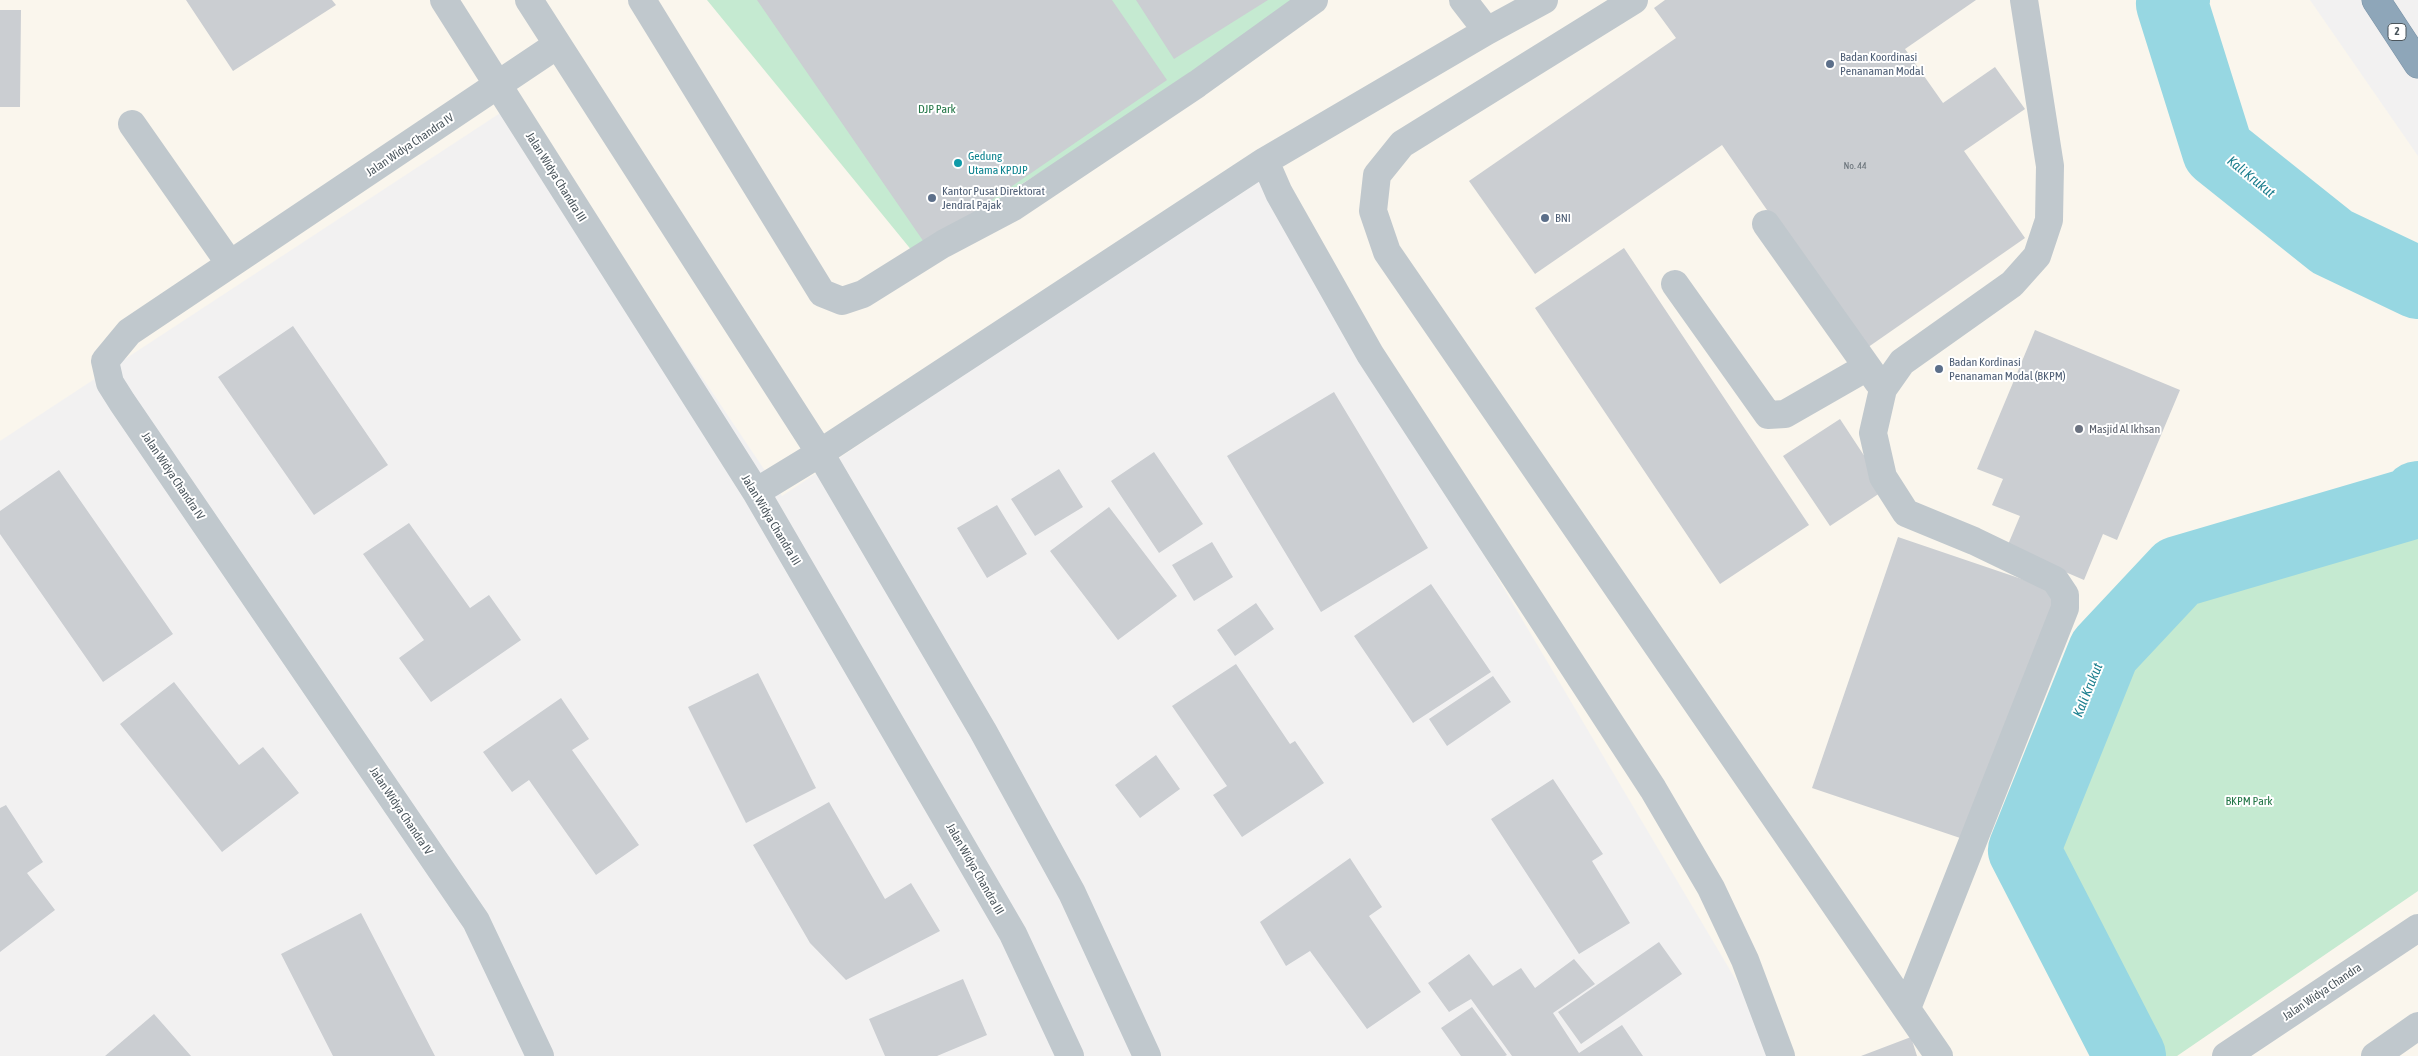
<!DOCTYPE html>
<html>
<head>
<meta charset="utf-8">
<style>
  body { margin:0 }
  canvas { display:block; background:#f2f1f1 }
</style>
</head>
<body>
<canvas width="2418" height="1056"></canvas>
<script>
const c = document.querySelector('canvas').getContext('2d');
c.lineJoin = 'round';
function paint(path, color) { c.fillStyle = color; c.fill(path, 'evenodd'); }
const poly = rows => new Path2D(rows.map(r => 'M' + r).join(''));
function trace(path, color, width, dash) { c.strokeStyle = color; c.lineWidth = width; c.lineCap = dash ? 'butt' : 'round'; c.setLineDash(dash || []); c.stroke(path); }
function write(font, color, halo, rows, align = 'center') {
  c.font = font + ' "Asap Condensed",sans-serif'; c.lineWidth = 4; c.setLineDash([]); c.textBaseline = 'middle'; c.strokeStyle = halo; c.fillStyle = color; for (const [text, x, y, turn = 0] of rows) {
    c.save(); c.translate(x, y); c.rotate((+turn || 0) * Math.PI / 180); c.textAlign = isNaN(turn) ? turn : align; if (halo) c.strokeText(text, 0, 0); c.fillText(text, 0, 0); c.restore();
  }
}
paint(poly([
  [0,0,2310,0,2418,156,2418,1056,1781,1056,1260,177,782,496,517,102,0,441]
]), '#faf6ed');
paint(poly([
  [707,0,1316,0,913,252],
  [2418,527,2418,891,2177,1056,2151,1056,2045,851,2124,662,2188,590]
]), '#c5ead1');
trace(poly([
  [2174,0,2172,4,2218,151,2332,242,2418,283],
  [2130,1056,2024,850,2104,651,2178,572,2413,503,2418,497]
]), '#97d7e2', 72);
paint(poly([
  [186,0,332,0,336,5,233,71],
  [757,0,1112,0,1167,80,926,245],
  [1136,0,1268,0,1174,59],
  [1665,0,1976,0,1905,49,1943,103,1995,67,2025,109,1964,151,2025,238,1864,350,1722,145,1535,274,1469,181,1676,38,1654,8],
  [0,10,21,10,20,107,0,107],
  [1624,248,1809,525,1720,584,1535,308],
  [293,326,388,465,314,515,218,377],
  [2035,330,2180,390,2117,540,2103,534,2084,580,2007,547,2020,516,1992,505,2003,479,1977,469],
  [1334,392,1428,548,1321,612,1227,456],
  [1840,419,1886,489,1830,526,1783,456],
  [1154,452,1203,524,1159,553,1111,481],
  [1059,469,1083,507,1035,536,1011,499],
  [59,470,173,634,103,682,0,534,0,511],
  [997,505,1027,554,987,578,957,528],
  [1109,507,1177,596,1118,640,1050,551],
  [409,523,470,608,489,595,521,640,431,702,399,658,424,640,363,554],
  [1898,537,2057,591,1972,842,1812,788],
  [1212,542,1233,577,1194,601,1172,565],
  [1431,584,1491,672,1413,723,1354,636],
  [1256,603,1274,629,1235,656,1217,630],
  [1236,664,1290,744,1295,741,1324,783,1242,837,1213,795,1227,786,1172,706],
  [758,673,816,788,746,823,688,707],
  [1493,676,1511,702,1447,746,1429,719],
  [174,682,239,765,263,747,299,793,222,852,120,724],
  [561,698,589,739,572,750,639,845,596,875,529,780,512,792,483,752],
  [1156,755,1180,789,1140,818,1115,785],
  [1553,779,1603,854,1592,861,1630,923,1579,954,1491,819],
  [829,802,885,899,911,883,940,931,846,980,810,943,753,845],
  [6,805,43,862,27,873,55,910,0,952,0,808],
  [1350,858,1382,907,1369,916,1421,992,1367,1029,1310,951,1286,966,1260,922],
  [361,913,435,1056,333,1056,281,954],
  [1659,942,1682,974,1581,1044,1558,1012],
  [1469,954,1493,986,1521,968,1535,988,1574,959,1595,984,1553,1013,1579,1053,1622,1025,1643,1056,1512,1056,1471,999,1449,1012,1428,983],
  [963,979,987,1035,937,1056,885,1056,869,1019],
  [1472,1007,1507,1055,1505,1056,1461,1056,1441,1028],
  [154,1014,191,1056,105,1056],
  [1911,1037,1917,1056,1861,1056]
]), '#cbced2');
const highway = poly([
  [2376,0,2418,64]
]);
trace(highway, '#7991a5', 29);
trace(poly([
  [444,0,756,492,1013,934,1070,1056],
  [529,0,820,453,983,731,1072,893,1147,1056],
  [642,0,822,293,842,301,863,294,943,244,1013,207,1197,84,1314,0],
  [1463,0,1487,31],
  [1634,0,1402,144,1377,175,1373,211,1387,252,1939,1056],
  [132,124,230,264],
  [1265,161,1279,193,1370,354,1653,789,1711,888,1745,960,1781,1056],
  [1766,224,1878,382],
  [1675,284,1768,415,1785,414,1867,367],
  [756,492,820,453,1265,161,1487,31,1544,0],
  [1907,1008,2065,608,2065,595,2055,580,1974,541,1906,513,1883,477,1873,433,1883,389,1902,362,2012,284,2037,256,2049,220,2050,166,2024,0],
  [540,1056,476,921,122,402,110,383,105,361,129,332,557,45],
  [2226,1056,2418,928],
  [2375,1056,2418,1026]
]), '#c0c8cd', 28);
trace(highway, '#8ea6b9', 28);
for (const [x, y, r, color] of [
  [1830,64,5,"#5c6f8a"],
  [958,163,5,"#0f9aa8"],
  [932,198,5,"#5c6f8a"],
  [1545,218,5,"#5c6f8a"],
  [1939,369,5,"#5c6f8a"],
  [2079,429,5,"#6b7280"]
]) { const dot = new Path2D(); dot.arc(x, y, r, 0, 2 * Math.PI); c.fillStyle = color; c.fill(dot); trace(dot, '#fff', 2); }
write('10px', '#6a737a', null, [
  ["No. 44",1855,166]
]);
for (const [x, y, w] of [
  [2397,32,18]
]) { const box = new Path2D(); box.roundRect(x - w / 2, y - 8.5, w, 17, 4); c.fillStyle = '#fff'; c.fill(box); trace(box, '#4a555c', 1); }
write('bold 11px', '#4a555c', null, [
  ["2",2397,32]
]);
write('12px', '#4e5e75', '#fff', [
  ["Badan Koordinasi",1840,57],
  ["Penanaman Modal",1840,71],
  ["Kantor Pusat Direktorat",942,191],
  ["Jendral Pajak",942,205],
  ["BNI",1555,218],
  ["Badan Kordinasi",1949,362],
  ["Penanaman Modal (BKPM)",1949,376]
], 'left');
write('12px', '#237647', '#fff', [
  ["DJP Park",937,109],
  ["BKPM Park",2249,801]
]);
write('12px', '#4a555c', '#fff', [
  ["Jalan Widya Chandra IV",410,145,-34],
  ["Jalan Widya Chandra III",556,177,58],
  ["Jalan Widya Chandra IV",173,476,56],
  ["Jalan Widya Chandra III",771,520,59],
  ["Jalan Widya Chandra IV",401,811,56],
  ["Jalan Widya Chandra III",975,869,60],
  ["Jalan Widya Chandra",2322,992,-34]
]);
write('12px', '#0d838f', '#fff', [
  ["Gedung",968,156],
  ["Utama KPDJP",968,170]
], 'left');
write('12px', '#5b616d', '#fff', [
  ["Masjid Al Ikhsan",2089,429]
], 'left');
write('italic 14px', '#1c7e8e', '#fff', [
  ["Kali Krukut",2251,177,39],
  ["Kali Krukut",2088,690,-68]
]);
</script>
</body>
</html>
